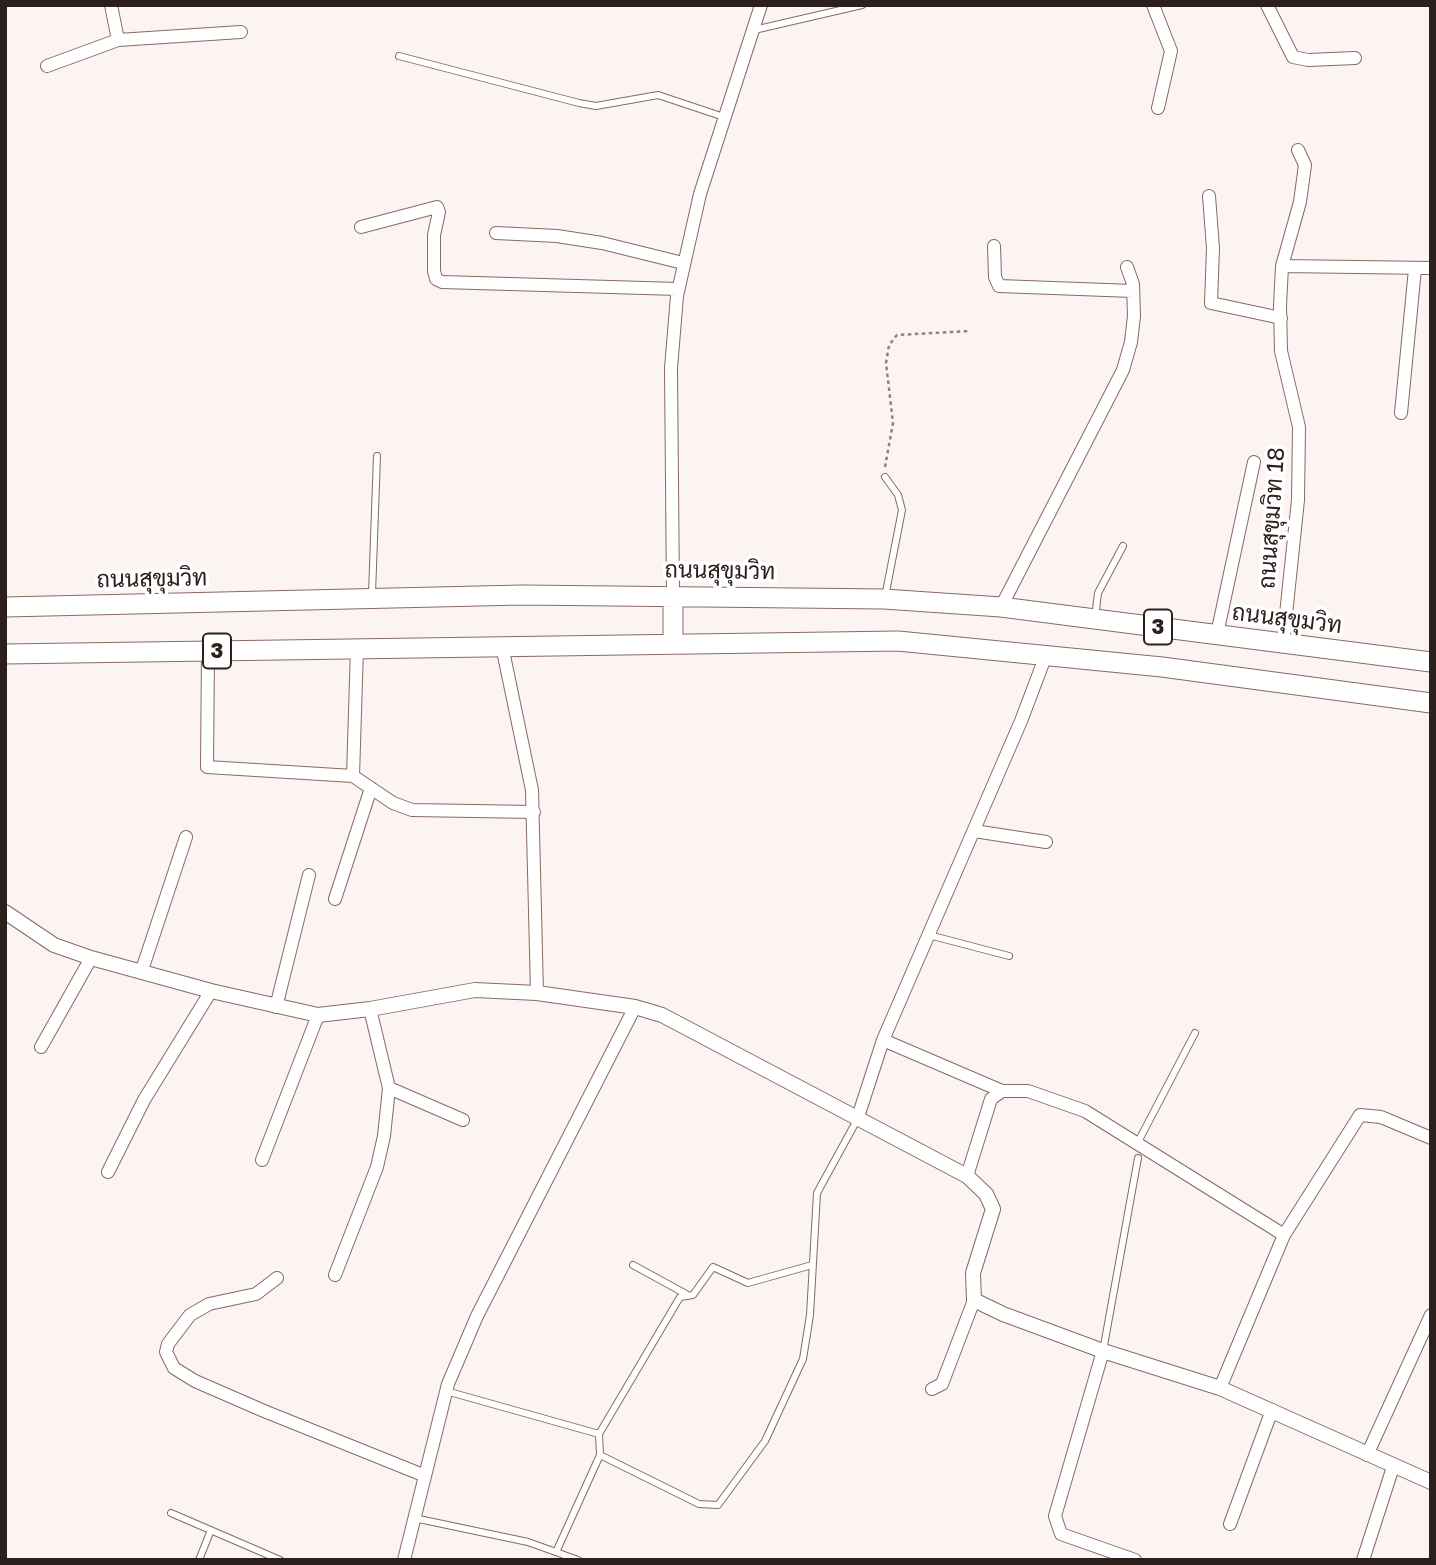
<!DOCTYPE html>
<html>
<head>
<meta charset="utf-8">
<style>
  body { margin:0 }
  #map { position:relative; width:1436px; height:1565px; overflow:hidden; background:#fbf4f2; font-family:"Golos Text",sans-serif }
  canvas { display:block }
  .frame { position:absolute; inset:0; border:7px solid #2b201c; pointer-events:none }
</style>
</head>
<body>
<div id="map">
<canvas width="1436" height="1565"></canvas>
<div class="frame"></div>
</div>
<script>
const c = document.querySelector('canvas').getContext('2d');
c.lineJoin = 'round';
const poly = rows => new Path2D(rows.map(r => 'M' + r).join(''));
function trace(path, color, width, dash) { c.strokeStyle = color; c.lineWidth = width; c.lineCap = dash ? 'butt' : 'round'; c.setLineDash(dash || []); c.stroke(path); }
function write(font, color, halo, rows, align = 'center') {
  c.font = font + ' "Golos Text",Sarabun,sans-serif'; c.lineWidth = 7; c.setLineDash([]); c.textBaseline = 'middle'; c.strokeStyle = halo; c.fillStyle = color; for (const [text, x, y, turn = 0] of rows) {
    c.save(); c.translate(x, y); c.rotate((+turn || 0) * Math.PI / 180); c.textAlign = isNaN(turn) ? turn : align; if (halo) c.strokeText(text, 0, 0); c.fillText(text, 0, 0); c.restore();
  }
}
const service = poly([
  [754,30,862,5],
  [399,56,579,103,596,106,658,95,724,117],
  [372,594,377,456],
  [885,597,902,510,898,495,885,477],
  [1095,618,1098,593,1123,546],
  [929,935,1009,956],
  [1138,1142,1195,1033],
  [633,1265,686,1294],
  [812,1265,748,1283,713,1267,693,1295,680,1297,599,1434,600,1455,699,1504,718,1505,765,1441,803,1359,810,1315,817,1193,857,1120],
  [1103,1351,1138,1158],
  [446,1391,599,1434],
  [171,1513,280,1560],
  [414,1518,528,1542,578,1560],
  [557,1550,600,1455],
  [199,1560,211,1530]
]);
const minor = poly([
  [111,5,118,40],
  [1153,5,1171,51,1158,108],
  [1267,5,1293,57,1308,60,1355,58],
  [47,66,118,40,241,32],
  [1209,196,1213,248,1211,303,1281,318],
  [361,227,437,207,439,212,434,235,434,271,436,279,442,282,678,289],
  [496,233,557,236,602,243,683,263],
  [994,246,995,277,999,286,1133,291],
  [1282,266,1431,268],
  [1401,413,1415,269],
  [673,595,671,368,677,296,700,194,761,5],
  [1001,607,1123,370,1131,342,1134,316,1133,284,1127,267],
  [1217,634,1254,462],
  [1283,643,1298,500,1299,427,1281,351,1280,306,1282,266,1300,202,1305,165,1298,150],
  [502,646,532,790,537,993],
  [208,651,207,767,353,776,393,803,412,810,534,812],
  [353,776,357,648],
  [974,831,1046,842],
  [335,899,371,788],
  [142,970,186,837],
  [276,1007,309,875],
  [883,1040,1002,1091],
  [41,1047,91,958],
  [389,1088,463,1120],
  [857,1120,883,1040,1021,721,1046,655],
  [262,1160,318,1015],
  [108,1172,144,1100,211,991],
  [967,1176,991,1099,1002,1091,1028,1091,1085,1111,1284,1235],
  [335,1275,377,1167,384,1136,389,1088,370,1009],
  [277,1278,256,1294,209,1304,190,1315,168,1344,166,1352,174,1368,195,1381,264,1411,423,1475],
  [1103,1351,1055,1516,1061,1534,1135,1560],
  [1220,1388,1284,1235,1360,1115,1381,1117,1431,1138],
  [932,1389,942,1384,974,1300],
  [1367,1455,1431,1315],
  [1230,1524,1272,1410],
  [404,1560,448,1384,477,1316,635,1007],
  [1363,1560,1393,1467]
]);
const tertiary = poly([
  [5,912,54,945,91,958,211,991,318,1015,370,1009,475,990,537,993,635,1007,662,1015,967,1176,986,1194,993,1209,973,1273,974,1300,1003,1314,1103,1351,1220,1388,1431,1482]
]);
const primary = poly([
  [5,607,522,595,884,599,1001,607,1431,662],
  [673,643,673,595],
  [5,654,898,641,1162,667,1431,703]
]);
trace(service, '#876a61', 8);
trace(minor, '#876a61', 14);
trace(tertiary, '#876a61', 16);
trace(primary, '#876a61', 21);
trace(poly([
  [885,467,893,423,886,363,889,345,897,335,970,331]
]), '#8c8380', 2.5, [3.5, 3.5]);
trace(service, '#fff', 6);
trace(minor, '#fff', 12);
trace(tertiary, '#fff', 14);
trace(primary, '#fff', 19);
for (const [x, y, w] of [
  [1158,627,28],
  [217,651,28]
]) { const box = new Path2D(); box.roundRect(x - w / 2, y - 17.5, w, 35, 5); c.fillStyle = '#fff'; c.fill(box); trace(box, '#2b201c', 2); }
write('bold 21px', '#2b201c', null, [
  ["3",1158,627],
  ["3",217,651]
]);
write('23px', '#2b201c', '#fff', [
  ["ถนนสุขุมวิท 18",1272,518,-86],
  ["ถนนสุขุมวิท",720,571,1],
  ["ถนนสุขุมวิท",152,579,-1],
  ["ถนนสุขุมวิท",1287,619,7]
]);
</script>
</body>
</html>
